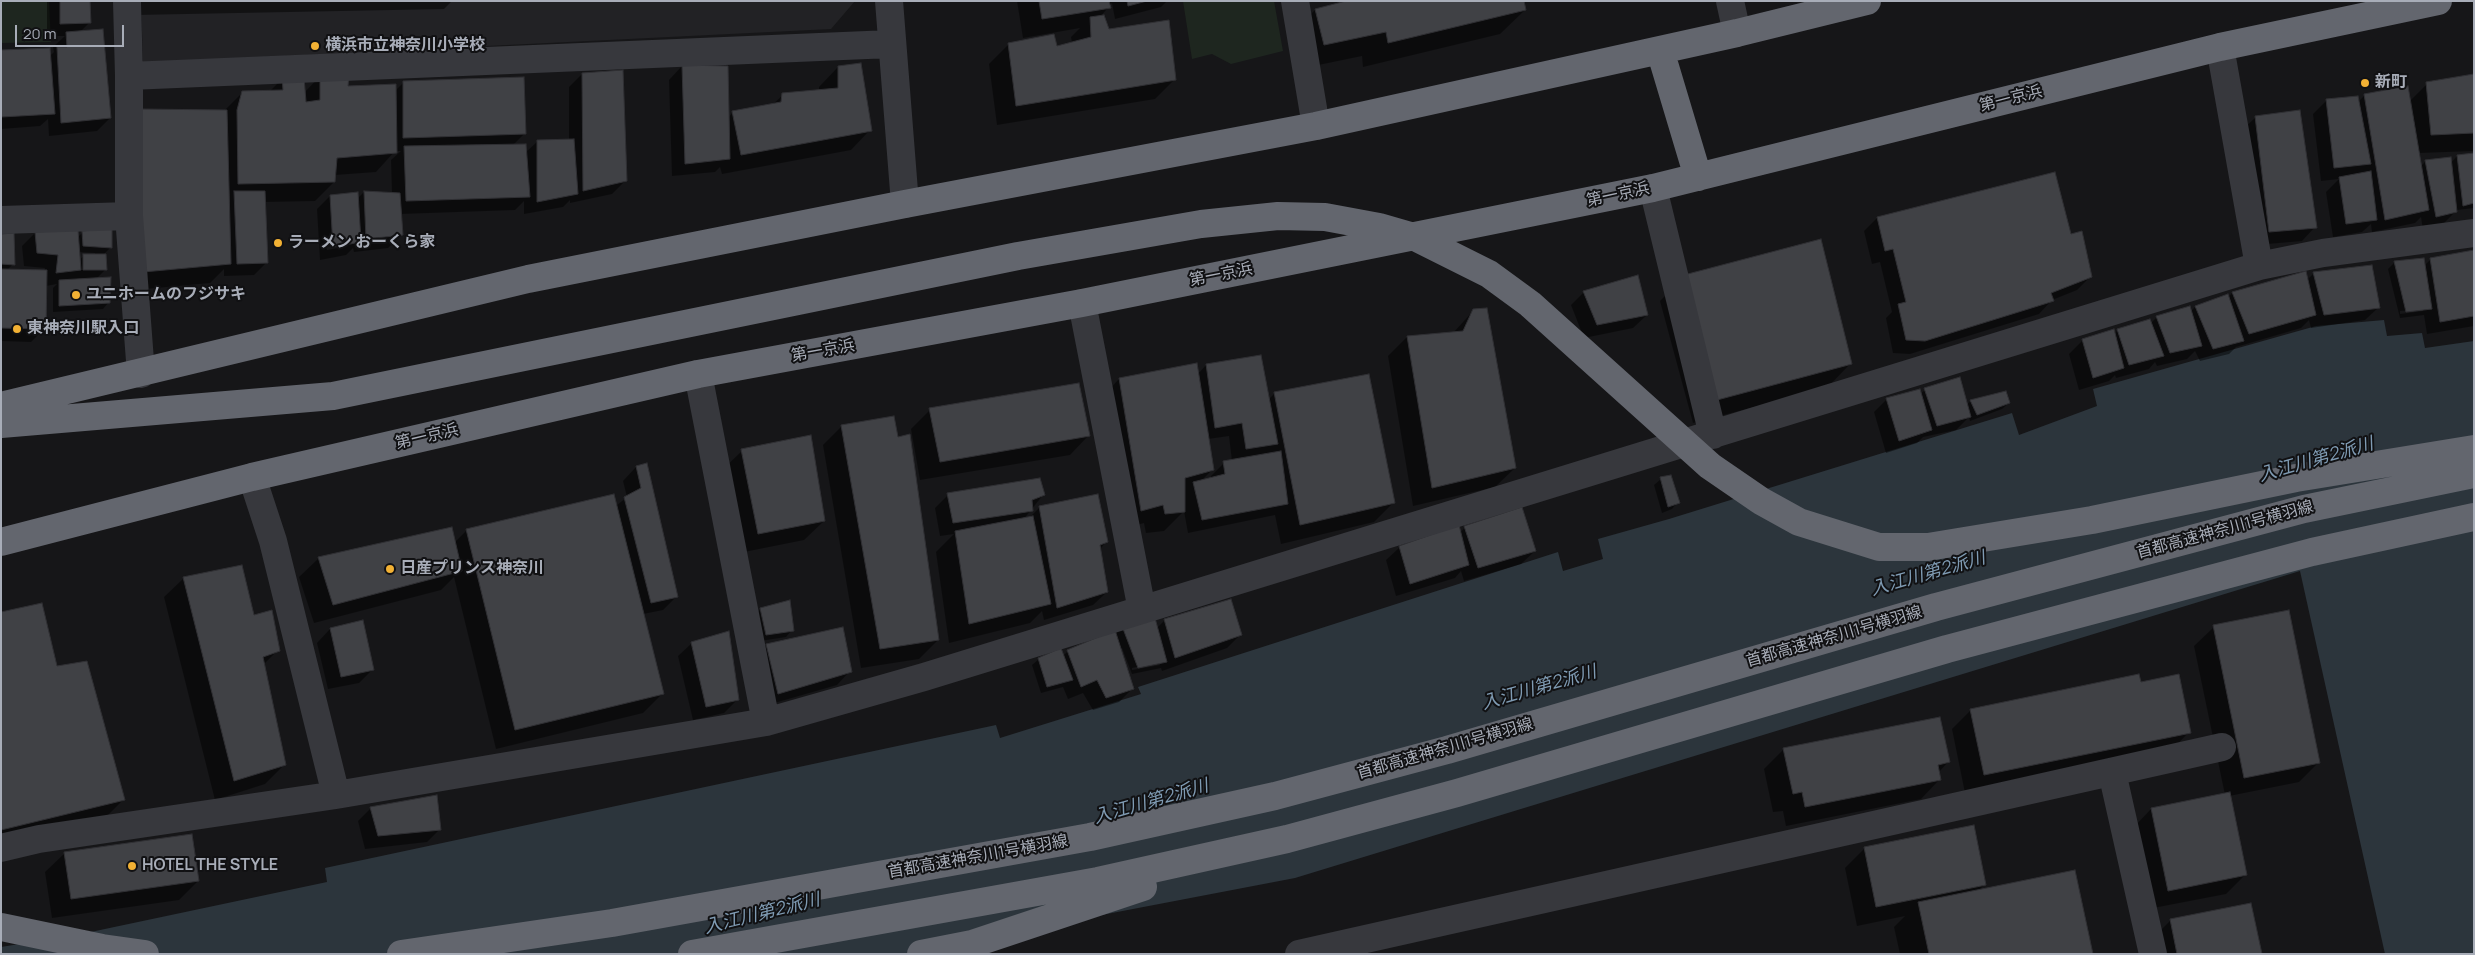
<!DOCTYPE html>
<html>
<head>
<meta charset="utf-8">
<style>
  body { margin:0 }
  #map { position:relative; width:2475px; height:955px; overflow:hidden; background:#161618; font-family:Manrope,sans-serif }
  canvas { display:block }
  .frame { position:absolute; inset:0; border:2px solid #a8adb8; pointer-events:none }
  .scale { position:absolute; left:15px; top:25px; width:109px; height:22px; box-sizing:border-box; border:2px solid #a8adb8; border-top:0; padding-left:6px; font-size:15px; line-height:18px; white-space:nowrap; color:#a8adb8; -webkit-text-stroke:4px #111113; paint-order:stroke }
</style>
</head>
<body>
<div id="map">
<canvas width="2475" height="955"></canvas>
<div class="frame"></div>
<div class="scale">20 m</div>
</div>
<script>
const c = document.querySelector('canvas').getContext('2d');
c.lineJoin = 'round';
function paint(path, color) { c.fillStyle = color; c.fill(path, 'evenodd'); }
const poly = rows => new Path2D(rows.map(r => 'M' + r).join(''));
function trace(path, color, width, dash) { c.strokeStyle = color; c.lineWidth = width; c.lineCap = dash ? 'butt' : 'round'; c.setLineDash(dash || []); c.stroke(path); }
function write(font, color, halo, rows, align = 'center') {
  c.font = font + ' Manrope,"Noto Sans JP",sans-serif'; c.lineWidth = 4; c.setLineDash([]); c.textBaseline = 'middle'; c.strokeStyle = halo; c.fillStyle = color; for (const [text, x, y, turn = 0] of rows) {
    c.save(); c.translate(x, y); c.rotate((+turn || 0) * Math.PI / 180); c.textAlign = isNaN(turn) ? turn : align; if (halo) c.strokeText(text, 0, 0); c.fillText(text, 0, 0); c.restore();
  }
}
paint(poly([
  [141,1,855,1,831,29,143,63]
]), '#222225');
paint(poly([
  [1,1,49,1,51,42,1,43],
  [1183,1,1274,1,1283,51,1231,64,1212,54,1192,59]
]), '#1e261f');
paint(poly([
  [2384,320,2387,336,2422,333,2425,348,2474,341,2474,954,2385,954,2300,571,1295,878,1018,931,923,954,1,954,1,947,86,933,327,882,325,868,996,725,1000,738,1141,694,1138,687,1558,552,1563,571,1603,559,1598,539,1669,519,2012,413,2019,435,2097,406,2093,389,2316,326]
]), '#2c353c');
paint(poly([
  [47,1,89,1,90,22,80,32,110,118,97,131,49,136,48,119,40,126,1,129,1,52,49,57,54,52,53,47,65,36,47,36],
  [135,1,452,1,444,9,135,15],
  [1017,1,1167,1,1161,7,1115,19,1112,3,1100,17,1108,31,1175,79,1155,99,997,125,989,64,1008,45,1056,48,1072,43,1071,37,1080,28,1023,38],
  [1315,10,1525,10,1500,34,1363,67,1362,56,1299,69,1291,34],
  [682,66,728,118,733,112,772,105,783,95,819,91,819,87,838,67,870,130,851,150,722,174,720,167,715,172,672,176,669,80],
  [582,74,626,180,612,194,570,203,570,200,563,207,524,214,524,201,515,210,400,214,402,234,388,248,354,252,353,248,346,255,320,260,317,209,330,196,357,199,364,192,392,193,391,160,401,151,395,151,376,172,335,175,334,182,315,201,264,202,267,262,254,275,224,276,224,269,210,283,124,291,223,112,242,93,269,92,283,78,304,93,320,76,346,87,395,91,404,82,525,133,513,145,525,153,538,141,569,140,569,87],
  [348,243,348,246,327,250,326,247],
  [2474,76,2474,151,2419,153,2421,166,2426,161,2450,164,2457,156,2474,155,2474,208,2457,210,2442,225,2423,230,2421,217,2415,223,2372,232,2371,224,2362,232,2333,237,2326,192,2339,179,2321,181,2313,114,2326,101,2358,102,2365,95,2410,101,2427,84],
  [2256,117,2315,227,2302,241,2256,245,2242,130],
  [1877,218,2070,235,2091,276,2077,290,2052,300,2039,314,1910,354,1893,353,1886,318,1892,312,1880,262,1872,264,1864,231],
  [83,232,111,247,104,254,106,269,96,279,109,302,103,309,53,312,53,288,57,284,46,286,44,329,31,342,1,341,1,235,13,264,7,270,44,271,45,268,24,266,22,246,35,233,77,238],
  [78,252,95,253,95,255,84,256,79,260],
  [2474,251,2474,326,2427,334,2424,315,2400,318,2388,269,2394,263,2424,266,2431,259],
  [2423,309,2423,311,2400,314,2400,311],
  [2305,273,2307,280,2314,273,2379,307,2365,320,2311,328,2309,320,2301,328,2236,347,2229,354,2200,361,2195,351,2187,359,2157,366,2155,362,2149,369,2116,378,2115,375,2109,381,2079,390,2069,354,2082,341,2114,334,2118,330,2150,324,2157,317,2190,312,2195,307,2227,296,2228,298,2232,293],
  [1685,276,1851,363,1827,388,1693,423,1660,301],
  [1584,292,1647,315,1633,328,1584,338,1571,305],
  [1474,310,1515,468,1495,487,1413,506,1388,356,1407,337,1453,333],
  [1206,365,1268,400,1275,393,1393,503,1374,522,1281,544,1275,515,1188,533,1184,511,1164,531,1146,533,1144,523,1122,529,1100,399,1119,379,1198,374],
  [1229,436,1232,461,1224,463,1211,476,1211,479,1201,481,1212,470,1208,439],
  [1925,390,1966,405,1971,401,2009,403,2002,409,1970,421,1969,417,1956,430,1923,437,1917,443,1886,453,1874,412,1887,399,1920,394],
  [930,410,1089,435,1070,455,920,480,911,429],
  [842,426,897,439,938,640,919,659,861,668,823,445],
  [742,451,824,521,804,540,739,553,722,470],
  [646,464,677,596,663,610,643,614,662,694,643,713,496,749,454,577,441,590,314,623,299,577,319,558,454,543,466,531,616,506,627,497,623,481,636,467],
  [1661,479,1678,502,1672,509,1662,513,1654,485],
  [948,495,1043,495,1023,520,1028,519,1040,507,1107,541,1100,549,1107,592,1093,605,1044,620,1042,611,1030,623,949,643,936,552,954,534,940,536,935,508],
  [1465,527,1535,551,1521,564,1464,581,1461,571,1455,578,1396,596,1386,560,1400,547,1460,533],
  [184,578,253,617,278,650,263,665,285,764,265,784,215,800,164,597],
  [761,609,792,630,786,637,760,641,754,616],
  [1,613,56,667,123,800,104,819,1,844],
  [1165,620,1240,635,1227,648,1162,671,1161,668,1132,674,1122,648,1120,649,1132,689,1119,702,1093,710,1083,693,1068,699,1063,687,1041,693,1032,665,1039,659,1063,656,1068,651,1115,634,1123,627,1157,628],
  [1160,662,1160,665,1132,670,1132,668],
  [362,622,373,669,359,683,328,689,317,643,330,629],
  [2214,627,2318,763,2299,782,2229,796,2245,875,2226,894,2148,909,2132,829,2151,809,2225,795,2194,646],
  [842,629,850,671,837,685,764,706,753,659,766,646],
  [692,643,738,699,724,713,693,720,678,656],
  [2140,683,2189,732,2170,752,1965,793,1952,729,1971,710],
  [1784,749,1948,762,1939,772,1940,779,1921,799,1786,826,1783,811,1773,812,1764,769],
  [371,808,440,829,427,842,365,849,358,821],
  [1973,826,1984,885,1978,891,2091,954,1900,954,1894,927,1905,916,1857,926,1845,868,1864,849],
  [65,853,198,881,179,900,52,918,45,872],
  [2250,904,2261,954,2154,954,2151,940,2170,921]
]), '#0007');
const building = poly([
  [60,1,90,1,91,23,60,24,60,1],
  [1039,1,1109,1,1111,8,1042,19,1039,1],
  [1127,1,1147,1,1128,6,1127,1],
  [1346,1,1524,1,1526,10,1388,43,1386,32,1324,45,1315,9,1346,1],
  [1104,15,1109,29,1169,20,1176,80,1016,106,1008,43,1054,34,1057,46,1091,37,1090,17,1104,15],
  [103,29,111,118,61,123,57,47,67,47,66,32,103,29],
  [50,48,55,114,1,117,1,50,50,48],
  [861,63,872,131,741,155,732,111,781,102,782,93,838,88,838,66,861,63],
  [682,65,728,66,730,159,685,164,682,65],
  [623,70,627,181,583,191,582,73,623,70],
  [2474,74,2474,133,2431,135,2426,82,2474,74],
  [320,75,349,75,348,86,396,84,397,153,337,158,335,182,238,184,237,110,242,91,283,90,282,76,304,77,306,102,320,100,320,75],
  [524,77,526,134,403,138,403,81,524,77],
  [2408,86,2429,210,2385,220,2364,94,2408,86],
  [2358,96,2371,164,2334,168,2326,99,2358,96],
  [139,109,227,110,231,264,143,272,139,109],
  [2300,110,2317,228,2269,232,2255,116,2300,110],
  [574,139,578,194,537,202,537,140,574,139],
  [526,144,530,197,406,201,404,146,526,144],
  [2474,153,2474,203,2463,206,2457,155,2474,153],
  [2451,157,2457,212,2436,217,2425,160,2451,157],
  [2371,171,2377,220,2346,224,2339,177,2371,171],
  [2055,172,2071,234,2082,231,2092,277,2051,293,2054,301,1925,341,1906,340,1898,304,1906,302,1893,249,1885,251,1877,217,2055,172],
  [234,191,265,191,268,263,237,264,234,191],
  [364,191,400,193,403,235,366,239,364,191],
  [358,192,361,242,333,247,330,195,358,192],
  [112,228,112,248,83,246,82,231,112,228],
  [78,230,81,270,56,273,58,255,37,253,35,232,78,230],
  [14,233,15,265,1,264,1,234,14,233],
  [1821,239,1852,364,1717,400,1684,275,1821,239],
  [2474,250,2474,316,2440,322,2430,258,2474,250],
  [83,254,106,254,107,270,83,270,83,254],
  [2424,258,2432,309,2406,312,2394,261,2424,258],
  [2372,265,2380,308,2324,315,2313,272,2372,265],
  [1,269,47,270,46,329,1,328,1,269],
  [2306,271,2316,315,2249,334,2232,292,2306,271],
  [1638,275,1648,315,1597,325,1583,291,1638,275],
  [111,277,110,303,59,306,59,280,111,277],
  [2228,294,2244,341,2213,349,2195,306,2228,294],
  [2190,306,2202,346,2170,353,2156,316,2190,306],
  [1487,308,1516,468,1432,488,1407,336,1463,331,1473,309,1487,308],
  [2150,319,2164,356,2129,365,2117,329,2150,319],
  [2114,329,2124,368,2093,378,2082,339,2114,329],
  [1261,355,1278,444,1246,449,1242,423,1215,428,1206,364,1261,355],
  [1197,363,1214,470,1185,478,1185,512,1165,514,1163,505,1141,511,1119,378,1197,363],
  [1369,374,1395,503,1300,525,1274,392,1369,374],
  [1960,377,1971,417,1937,426,1924,388,1960,377],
  [1079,383,1090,436,940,462,929,408,1079,383],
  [1920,389,1932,430,1899,441,1886,398,1920,389],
  [2006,391,2010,403,1977,415,1970,400,2006,391],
  [894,416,898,437,910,434,939,640,880,649,841,425,894,416],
  [811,435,825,521,758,534,741,449,811,435],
  [1281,451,1288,504,1202,520,1193,482,1225,474,1223,461,1281,451],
  [647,463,678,597,651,603,624,497,641,488,636,466,647,463],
  [1671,475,1680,503,1668,507,1660,477,1671,475],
  [1040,478,1045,495,1032,500,1033,511,953,523,947,493,1040,478],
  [614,494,664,694,515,730,466,529,614,494],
  [1098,494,1108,542,1100,545,1108,592,1057,608,1039,506,1098,494],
  [1522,507,1536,551,1478,568,1464,526,1522,507],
  [1033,516,1051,604,969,624,955,531,1033,516],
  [1459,525,1469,565,1410,584,1399,546,1459,525],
  [452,527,462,571,333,605,318,557,452,527],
  [242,565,254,615,272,610,280,651,263,657,286,765,234,781,183,577,242,565],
  [1231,599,1242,635,1175,658,1164,619,1231,599],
  [790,600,794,631,766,635,760,608,790,600],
  [42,603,57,666,87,661,125,800,1,830,1,612,42,603],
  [2289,610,2320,763,2244,778,2213,625,2289,610],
  [1155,618,1167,662,1138,668,1122,626,1155,618],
  [363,620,374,670,341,677,330,628,363,620],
  [843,627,852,672,778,694,766,644,843,627],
  [1115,630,1134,689,1106,698,1097,680,1081,687,1067,650,1115,630],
  [729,631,739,700,706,707,691,642,729,631],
  [1061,648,1073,680,1047,687,1038,658,1061,648],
  [2139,674,2141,682,2179,674,2191,733,1984,775,1970,709,2139,674],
  [1940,717,1950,762,1938,765,1941,780,1805,807,1802,792,1793,794,1783,748,1940,717],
  [2230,792,2247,875,2168,891,2151,808,2230,792],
  [437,795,441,830,378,836,370,807,437,795],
  [1974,825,1986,885,1876,907,1864,847,1974,825],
  [192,834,199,881,71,899,64,852,192,834],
  [2075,870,2093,954,1929,954,1918,902,2075,870],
  [2251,903,2262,954,2177,954,2170,919,2251,903]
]);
paint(building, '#404145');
trace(building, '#303034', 1);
trace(poly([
  [127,1,129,76,891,44],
  [889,1,905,204],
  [1295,1,1316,126],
  [1730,1,1737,33],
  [2220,47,2259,266],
  [129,76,129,216,141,374],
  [1653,188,1713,435],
  [1,220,129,216],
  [1082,303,1142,610],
  [698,374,766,722],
  [252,477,273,541,336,795],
  [2112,772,2153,954],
  [1,848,39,839,336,795,766,722,924,677,2259,266,2323,253,2474,233],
  [1299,954,2222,747]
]), '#37383d', 28);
trace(poly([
  [1660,50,1698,177],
  [1,406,528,279,905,204,1316,126,1737,33,1867,1],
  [1,424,333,396,1018,256,1201,224,1278,216,1325,217,1379,227,1417,238,1489,274,1530,304,1710,466,1761,501,1799,522,1879,547,1928,547,2092,520,2296,478,2474,449],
  [1,542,252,477,698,374,1082,303,1653,188,2220,47,2438,1],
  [1,927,102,948,145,954],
  [401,954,612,923,1090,837,1275,796,1447,750,1936,607,2304,509,2474,474],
  [692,954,1098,881,1287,839,1457,793,1947,649,2312,552,2474,517],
  [921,954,972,944,1143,887]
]), '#63666e', 28);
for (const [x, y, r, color] of [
  [315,46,5,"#f2b134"],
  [2365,83,5,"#f2b134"],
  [278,243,5,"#f2b134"],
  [76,295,5,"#f2b134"],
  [17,329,5,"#f2b134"],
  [390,569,5,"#f2b134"],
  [132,866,5,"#f2b134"]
]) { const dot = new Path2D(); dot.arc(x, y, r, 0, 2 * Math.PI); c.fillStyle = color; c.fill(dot); trace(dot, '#111113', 2); }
write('bold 16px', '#a8adb8', '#111113', [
  ["横浜市立神奈川小学校",325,46],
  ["新町",2375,83],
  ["ラーメン おーくら家",288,243],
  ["ユニホームのフジサキ",86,295],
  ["東神奈川駅入口",27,329],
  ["日産プリンス神奈川",400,569],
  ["HOTEL THE STYLE",142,866]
], 'left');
write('16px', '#a8adb8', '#111113', [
  ["第一京浜",2011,99,-14],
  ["第一京浜",1618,195,-12],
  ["第一京浜",1221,275,-11],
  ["第一京浜",823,351,-10],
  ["第一京浜",427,437,-13],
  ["首都高速神奈川1号横羽線",2225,530,-15],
  ["首都高速神奈川1号横羽線",1834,637,-16],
  ["首都高速神奈川1号横羽線",1445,749,-16],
  ["首都高速神奈川1号横羽線",978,857,-10]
]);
write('italic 18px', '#7f9bb3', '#111113', [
  ["入江川第2派川",2316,460,-16],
  ["入江川第2派川",1928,574,-16],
  ["入江川第2派川",1539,688,-16],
  ["入江川第2派川",1151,802,-16],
  ["入江川第2派川",762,914,-14]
]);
</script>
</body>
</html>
